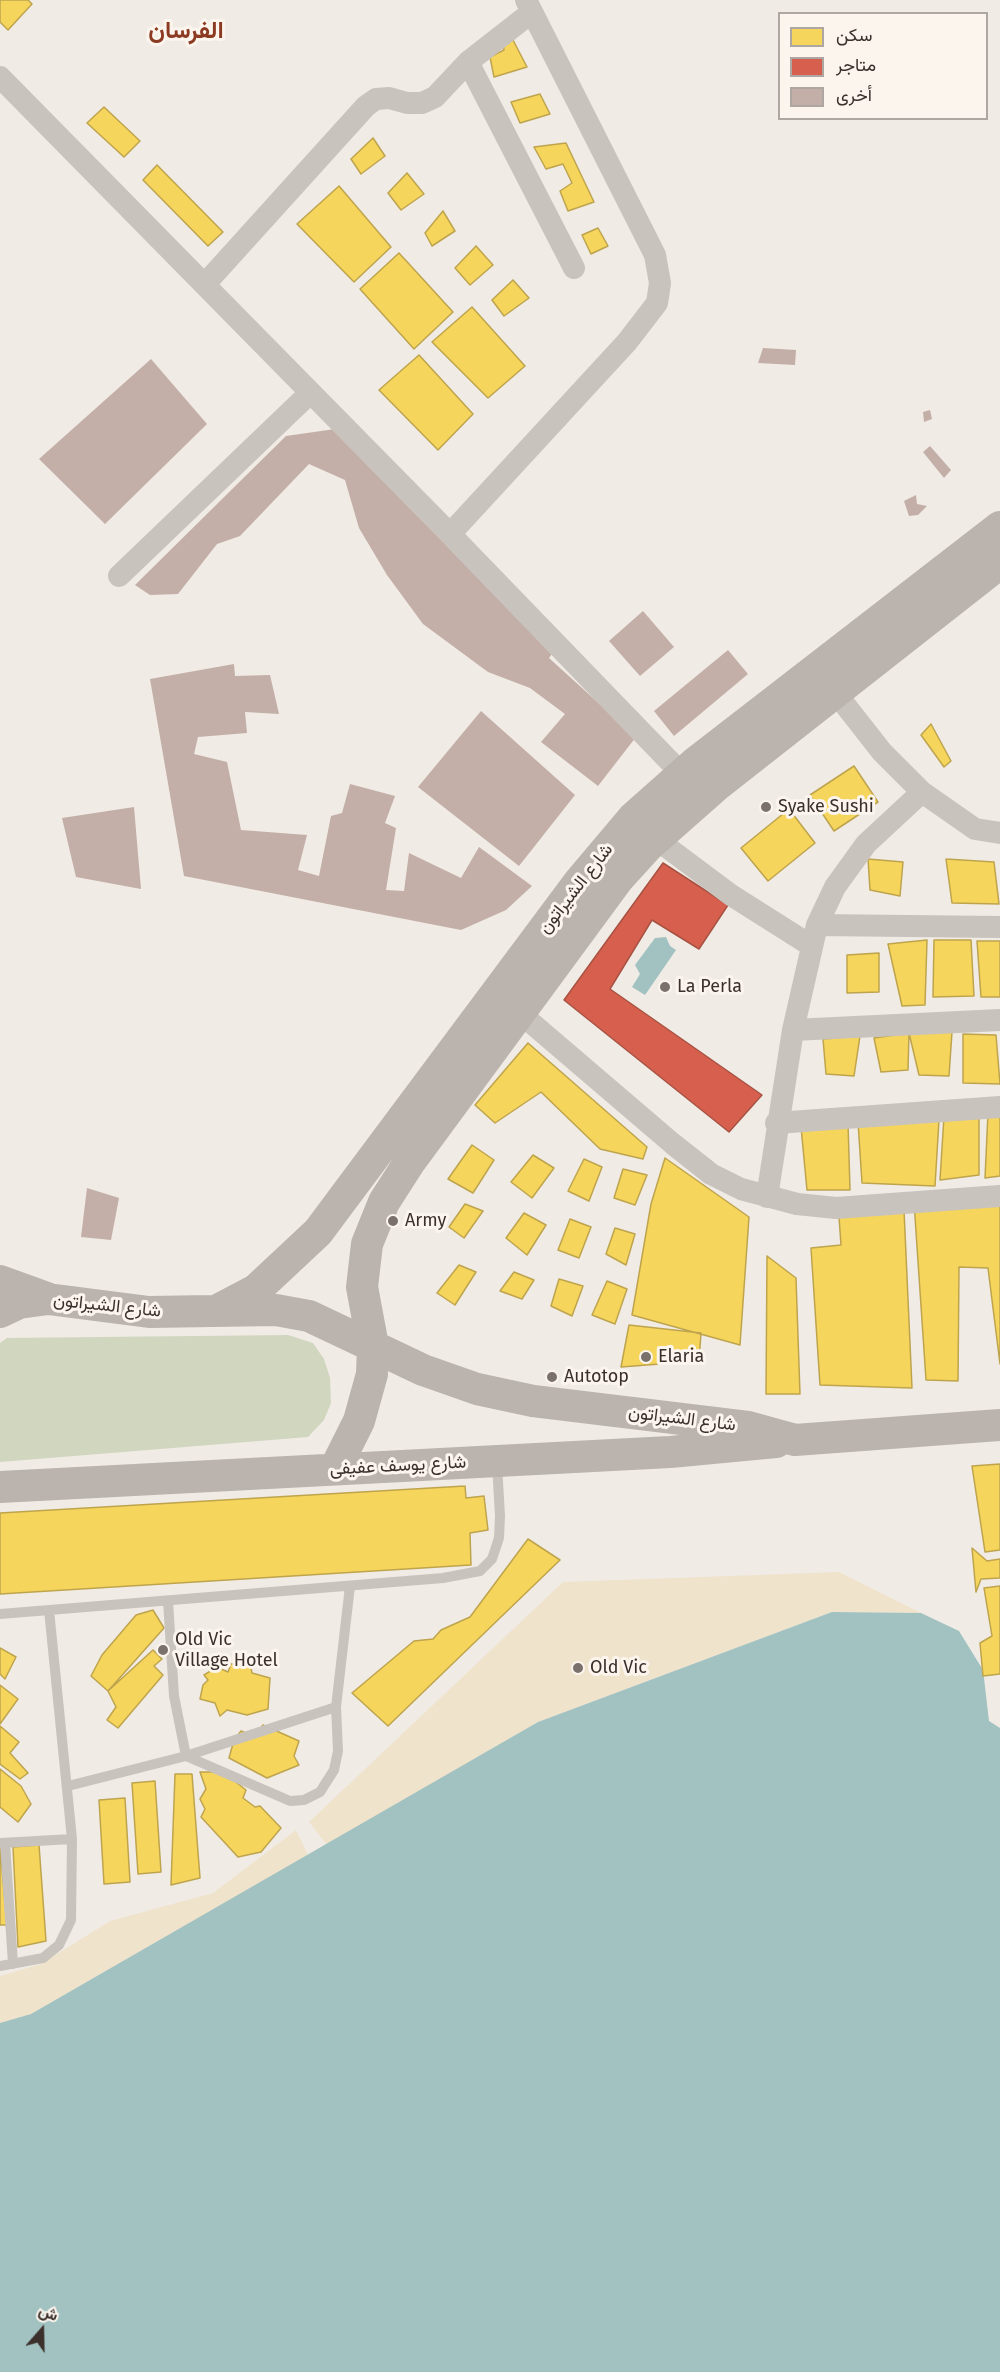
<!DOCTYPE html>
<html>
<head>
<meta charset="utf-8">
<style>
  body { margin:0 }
  #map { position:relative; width:1000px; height:2372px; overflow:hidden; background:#f0ebe5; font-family:"Fira Sans",Vazirmatn,sans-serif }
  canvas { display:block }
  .legend { position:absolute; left:778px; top:12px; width:210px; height:108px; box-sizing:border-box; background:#fbf5ee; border:2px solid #aea6a0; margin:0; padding:8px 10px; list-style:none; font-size:18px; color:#3b302b }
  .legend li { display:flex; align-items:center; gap:12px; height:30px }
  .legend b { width:30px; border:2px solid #aea6a0 }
  .north { position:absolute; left:12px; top:2300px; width:60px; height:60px; -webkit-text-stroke:4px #fbf5ee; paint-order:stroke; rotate:20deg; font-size:16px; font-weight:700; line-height:24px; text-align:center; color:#3b302b }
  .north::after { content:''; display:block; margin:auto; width:21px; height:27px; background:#3b302b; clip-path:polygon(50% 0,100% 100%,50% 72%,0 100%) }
</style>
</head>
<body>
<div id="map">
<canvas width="1000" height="2372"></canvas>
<ul class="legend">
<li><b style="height:16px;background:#f6d55c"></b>سكن</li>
<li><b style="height:16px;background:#d6604d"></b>متاجر</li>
<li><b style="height:16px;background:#c3afa7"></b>أخرى</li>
</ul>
<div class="north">ش</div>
</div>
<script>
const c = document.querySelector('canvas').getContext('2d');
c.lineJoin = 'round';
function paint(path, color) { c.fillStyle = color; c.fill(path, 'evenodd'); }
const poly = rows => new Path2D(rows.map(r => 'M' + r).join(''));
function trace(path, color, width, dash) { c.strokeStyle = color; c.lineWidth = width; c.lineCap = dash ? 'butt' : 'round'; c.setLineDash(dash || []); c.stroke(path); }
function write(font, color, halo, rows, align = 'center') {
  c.font = font + ' "Fira Sans",Vazirmatn,sans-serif'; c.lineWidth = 6; c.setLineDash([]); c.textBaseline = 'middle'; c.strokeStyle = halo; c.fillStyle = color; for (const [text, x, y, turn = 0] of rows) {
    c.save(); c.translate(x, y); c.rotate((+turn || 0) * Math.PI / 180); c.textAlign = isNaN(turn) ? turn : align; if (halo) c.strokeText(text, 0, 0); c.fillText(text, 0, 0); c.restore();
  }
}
paint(poly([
  [288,1335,313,1343,324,1359,330,1378,331,1403,324,1420,308,1437,0,1462,0,1343,7,1338]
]), '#d1d6bf');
paint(poly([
  [839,1572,921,1613,832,1612,538,1722,327,1845,309,1822,563,1582],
  [296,1830,308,1855,31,2014,0,2023,0,1976,41,1964,110,1921,213,1893]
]), '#efe3cc');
paint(poly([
  [666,937,670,946,676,950,645,995,632,987,640,974,635,965,655,938],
  [832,1612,921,1613,959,1631,983,1670,989,1721,1000,1728,1000,2372,0,2372,0,2023,31,2014,538,1722]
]), '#a1c2c1');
const homes = poly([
  [0,0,28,0,32,4,8,30,0,22,0,0],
  [513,40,527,67,494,77,490,57,504,50,503,43,513,40],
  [540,94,550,114,520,123,511,102,540,94],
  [104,107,140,141,124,157,87,123,104,107],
  [373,138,385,156,361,174,351,159,373,138],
  [566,143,594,202,568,211,560,191,572,183,563,164,546,169,534,147,566,143],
  [157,165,223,232,208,246,143,180,157,165],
  [407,173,424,194,401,210,388,193,407,173],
  [339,186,391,247,354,282,297,224,339,186],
  [443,211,455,231,432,246,425,233,443,211],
  [598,228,608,246,591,254,582,235,598,228],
  [476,246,493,265,470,285,455,268,476,246],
  [399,253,453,312,414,349,360,289,399,253],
  [513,280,529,298,504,316,492,300,513,280],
  [472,307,525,366,488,398,432,342,472,307],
  [419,355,473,414,438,450,379,390,419,355],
  [931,724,951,761,944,767,921,735,931,724],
  [854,766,878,802,834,831,810,795,854,766],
  [789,809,815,843,768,881,741,848,789,809],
  [868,859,903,862,900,896,870,890,868,859],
  [946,859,994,862,999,904,952,903,946,859],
  [927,940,925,1005,902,1006,888,944,927,940],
  [934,940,971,940,974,996,933,997,934,940],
  [977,941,1000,941,1000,997,981,997,977,941],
  [879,953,879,992,847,993,847,955,879,953],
  [952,1032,949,1076,919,1075,909,1033,952,1032],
  [909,1033,908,1070,881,1072,874,1038,909,1033],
  [963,1034,996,1035,1000,1084,963,1083,963,1034],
  [860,1036,854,1076,826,1074,823,1039,860,1036],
  [528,1043,647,1147,643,1159,600,1149,541,1092,495,1123,475,1105,528,1043],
  [988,1113,1000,1113,1000,1176,985,1178,988,1113],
  [944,1116,979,1116,979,1175,940,1180,944,1116],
  [939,1120,935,1186,862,1183,858,1122,939,1120],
  [848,1123,850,1190,807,1190,801,1127,848,1123],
  [472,1145,494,1160,473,1193,448,1179,472,1145],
  [533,1155,554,1168,532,1198,511,1182,533,1155],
  [665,1158,749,1217,740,1345,632,1315,651,1204,665,1158],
  [584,1159,602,1167,589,1201,568,1191,584,1159],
  [623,1169,647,1175,635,1205,614,1198,623,1169],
  [1000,1200,1000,1364,988,1268,959,1267,958,1381,926,1380,914,1202,1000,1200],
  [465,1204,483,1211,464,1238,449,1227,465,1204],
  [904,1210,912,1388,820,1385,811,1248,841,1245,839,1217,904,1210],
  [524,1213,546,1225,527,1255,506,1238,524,1213],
  [570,1219,591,1227,579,1258,558,1250,570,1219],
  [615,1228,635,1234,626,1265,606,1254,615,1228],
  [767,1256,796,1278,800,1394,766,1394,767,1256],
  [459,1265,476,1272,455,1305,437,1293,459,1265],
  [514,1272,534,1280,522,1299,500,1291,514,1272],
  [559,1279,583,1286,572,1316,551,1306,559,1279],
  [607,1281,627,1289,615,1324,592,1315,607,1281],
  [629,1325,701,1333,699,1361,621,1367,629,1325],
  [1000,1464,1000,1550,985,1552,972,1466,1000,1464],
  [465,1486,466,1498,484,1496,488,1530,470,1533,471,1565,0,1594,0,1513,465,1486],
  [528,1539,560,1560,388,1726,352,1693,414,1641,433,1639,441,1630,470,1617,528,1539],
  [972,1548,987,1561,1000,1559,1000,1578,981,1579,976,1592,972,1548],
  [1000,1586,1000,1674,983,1676,980,1643,992,1636,984,1588,1000,1586],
  [153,1610,164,1628,108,1691,91,1676,102,1655,136,1615,153,1610],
  [0,1648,16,1657,5,1679,0,1674,0,1648],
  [153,1650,162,1659,154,1666,163,1675,118,1728,107,1720,116,1707,108,1691,153,1650],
  [250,1663,252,1673,270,1678,268,1709,247,1715,227,1710,220,1716,215,1703,200,1699,203,1685,208,1680,204,1675,209,1672,212,1665,228,1672,231,1664,250,1663],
  [0,1685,18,1699,0,1724,0,1685],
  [263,1725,299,1741,294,1756,299,1765,267,1778,229,1758,234,1740,241,1731,254,1736,263,1725],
  [0,1726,19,1742,10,1753,28,1773,20,1779,0,1764,0,1726],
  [0,1769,21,1786,31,1804,18,1822,0,1807,0,1769],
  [200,1772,223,1772,246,1790,243,1798,255,1807,260,1806,281,1828,261,1852,238,1857,201,1817,205,1809,200,1799,206,1789,200,1772],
  [175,1774,192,1774,200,1878,171,1885,175,1774],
  [155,1781,161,1872,138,1874,132,1783,155,1781],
  [125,1798,130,1882,104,1884,99,1800,125,1798],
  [39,1845,46,1941,18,1947,13,1847,39,1845],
  [0,1847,7,1925,0,1925,0,1847]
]);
paint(homes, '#f6d55c');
trace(homes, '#bea44d', 1.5);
const shops = poly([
  [663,863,728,905,699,949,652,920,610,989,762,1095,729,1132,564,1000,663,863]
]);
paint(shops, '#d6604d');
trace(shops, '#a85243', 1.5);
paint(poly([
  [763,348,796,350,795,365,758,363],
  [151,359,207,424,105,524,39,459],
  [930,410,932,419,924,422,923,412],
  [335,429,554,651,549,658,636,737,598,786,541,742,565,714,530,688,488,672,423,624,387,575,359,528,345,480,309,464,240,536,217,544,178,594,150,595,135,585,286,436],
  [930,446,951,470,944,478,923,452],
  [916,495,917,504,927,506,918,515,909,516,904,501],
  [643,611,674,647,640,676,609,641],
  [728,650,748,674,674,736,654,711],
  [234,664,235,676,270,675,279,714,245,712,247,733,198,737,194,754,227,762,241,830,307,835,298,870,319,876,331,816,342,813,350,784,395,796,385,823,396,828,386,890,404,891,409,853,461,878,479,847,532,886,506,910,461,930,184,876,150,679],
  [481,711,575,795,519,866,418,787],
  [134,807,141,889,76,877,62,818],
  [87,1188,119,1198,111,1240,81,1237]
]), '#c3afa7');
trace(poly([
  [168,1601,174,1696,186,1756],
  [0,1614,443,1578,480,1571,492,1559,499,1538,500,1516,497,1464],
  [186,1756,290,1801,304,1800,320,1792,334,1770,338,1751,336,1707,350,1586],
  [68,1786,186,1756,336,1707],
  [1,1843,72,1839],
  [5,1843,13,1964],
  [0,1966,43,1958,59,1945,71,1920,72,1839,49,1610]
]), '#c9c3be', 10);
trace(poly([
  [468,62,574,268],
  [0,77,450,534,682,774],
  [205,284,366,106,376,99,389,98,407,103,422,103,435,97,468,62,532,12],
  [450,534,627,342,657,303,660,283,655,255,526,0],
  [119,576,310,393],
  [835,692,882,752,922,792,975,829,1000,833],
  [656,839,731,895,810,945],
  [817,925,1000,927],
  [521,1014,673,1144,711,1174,741,1189,797,1204,836,1208,1000,1196],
  [793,1030,1000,1020],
  [776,1123,1000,1107],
  [767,1197,793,1030,817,925,835,887,866,844,922,792]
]), '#c9c3be', 22);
trace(poly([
  [0,1281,47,1298],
  [216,1311,256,1290,318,1232,579,882,633,818,695,763,1000,527],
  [0,1312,19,1303,48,1299,149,1312,276,1310,309,1316,423,1370,477,1389,533,1401,748,1427,795,1440,1000,1425],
  [335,1469,359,1421,372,1374,373,1346,362,1287,367,1244,384,1202,409,1163,618,879,648,846,716,786,1000,563],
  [0,1487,670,1452,776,1442]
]), '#bab3ae', 32);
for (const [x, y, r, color] of [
  [766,807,6,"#7a716c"],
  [665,987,6,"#7a716c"],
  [393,1221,6,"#7a716c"],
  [646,1357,6,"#7a716c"],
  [552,1377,6,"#7a716c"],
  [163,1650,6,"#7a716c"],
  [578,1668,6,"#7a716c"]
]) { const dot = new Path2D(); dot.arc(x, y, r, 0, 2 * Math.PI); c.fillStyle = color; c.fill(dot); trace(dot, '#fbf5ee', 2); }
write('18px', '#3b302b', '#fbf5ee', [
  ["Syake Sushi",778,807],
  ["La Perla",677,987],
  ["Army",405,1221],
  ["Elaria",658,1357],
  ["Autotop",564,1377],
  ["Old Vic",175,1640],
  ["Village Hotel",175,1661],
  ["Old Vic",590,1668]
], 'left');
write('18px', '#3b302b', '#fbf5ee', [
  ["شارع الشيراتون",576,889,-52],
  ["شارع الشيراتون",107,1306,6],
  ["شارع الشيراتون",682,1419,7],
  ["شارع يوسف عفيفى",398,1466,-3]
]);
write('bold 24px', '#8c3b22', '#fbf5ee', [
  ["الفرسان",186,31]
]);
</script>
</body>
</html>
